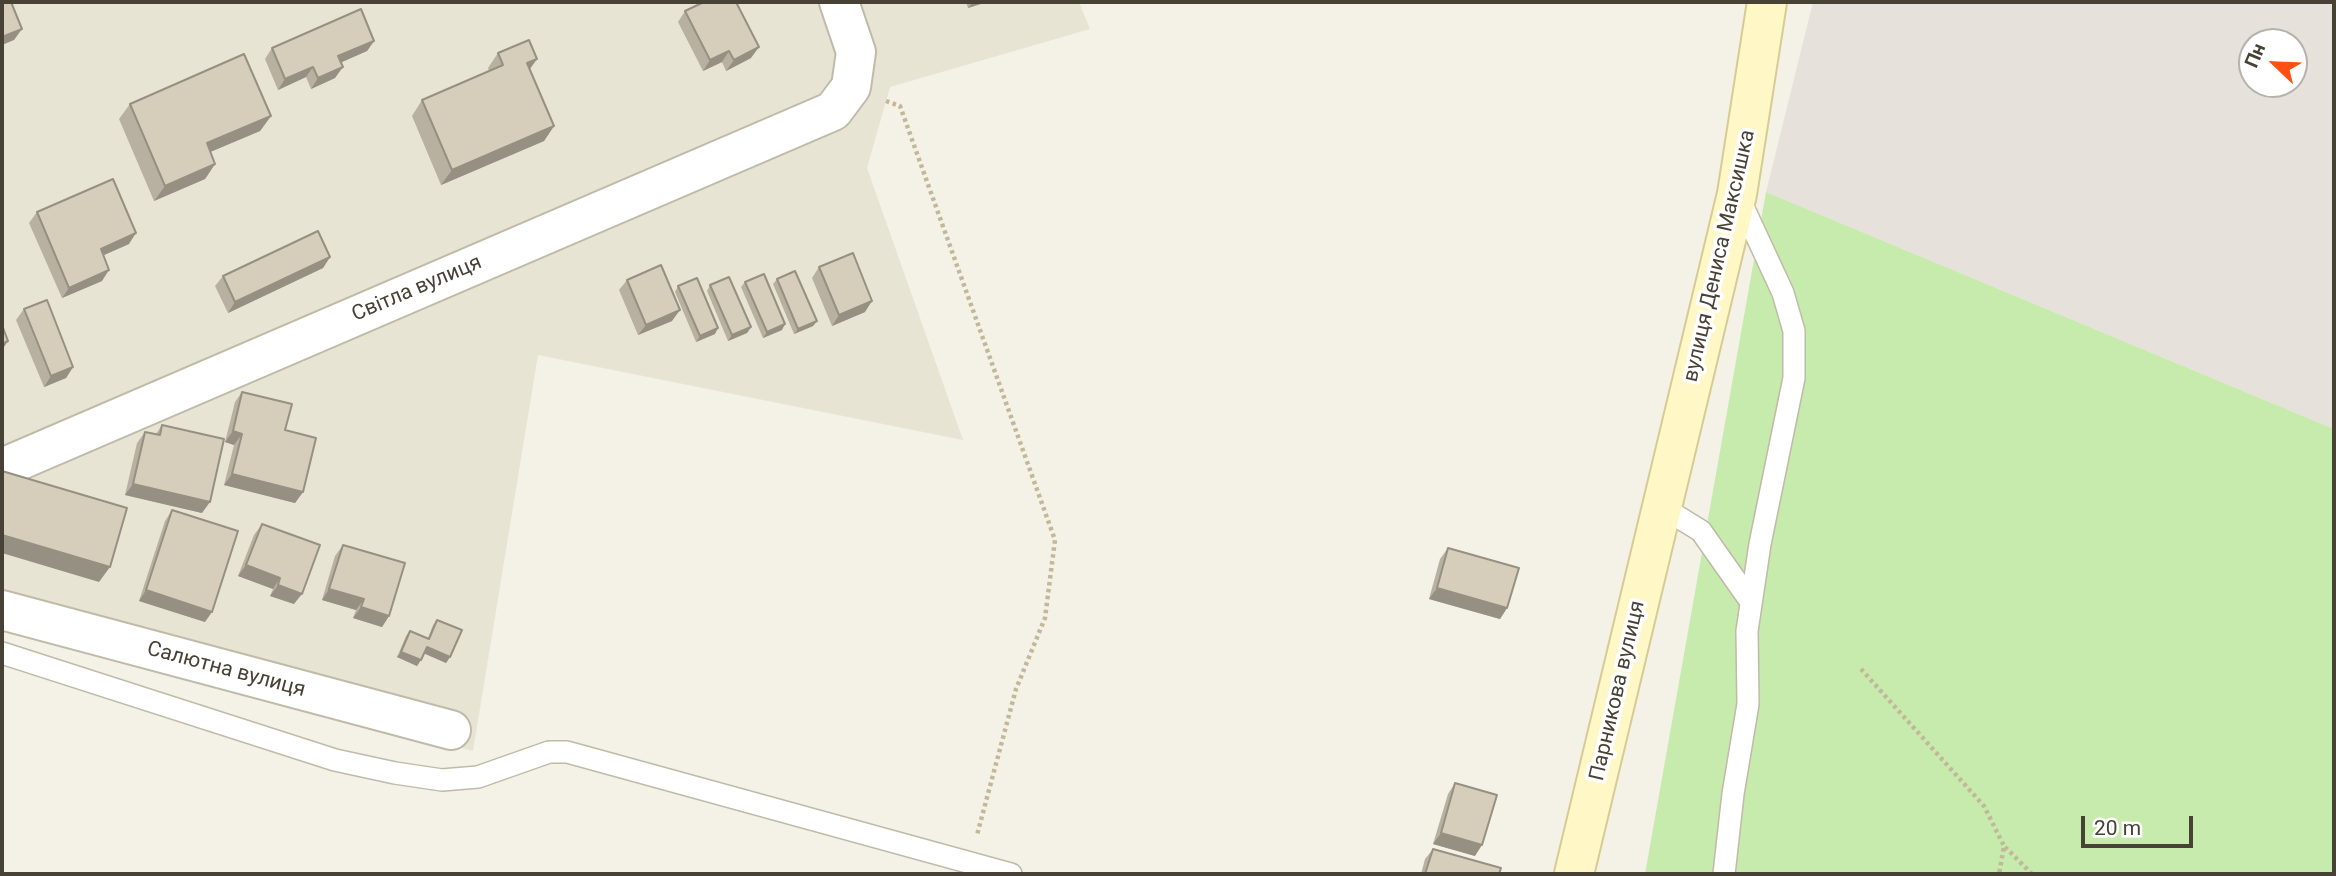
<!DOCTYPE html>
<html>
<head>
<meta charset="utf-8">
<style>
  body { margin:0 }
  #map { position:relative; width:2336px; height:876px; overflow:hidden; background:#f4f1e6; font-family:Roboto,sans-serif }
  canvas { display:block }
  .frame { position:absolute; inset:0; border:4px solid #474235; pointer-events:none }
  .north { position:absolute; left:2238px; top:28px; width:70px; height:70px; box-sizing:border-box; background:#fff; border:2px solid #b5b3ae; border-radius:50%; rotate:293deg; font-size:19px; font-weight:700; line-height:28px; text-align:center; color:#474235 }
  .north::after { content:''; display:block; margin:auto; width:24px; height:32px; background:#ff5012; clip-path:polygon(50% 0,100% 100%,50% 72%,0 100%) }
  .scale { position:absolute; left:2081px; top:816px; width:112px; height:32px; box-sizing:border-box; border:4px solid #474235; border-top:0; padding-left:9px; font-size:21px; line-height:24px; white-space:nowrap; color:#474235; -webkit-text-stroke:5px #fff; paint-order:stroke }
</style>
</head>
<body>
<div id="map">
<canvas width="2336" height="876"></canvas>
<div class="frame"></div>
<div class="north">Пн</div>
<div class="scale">20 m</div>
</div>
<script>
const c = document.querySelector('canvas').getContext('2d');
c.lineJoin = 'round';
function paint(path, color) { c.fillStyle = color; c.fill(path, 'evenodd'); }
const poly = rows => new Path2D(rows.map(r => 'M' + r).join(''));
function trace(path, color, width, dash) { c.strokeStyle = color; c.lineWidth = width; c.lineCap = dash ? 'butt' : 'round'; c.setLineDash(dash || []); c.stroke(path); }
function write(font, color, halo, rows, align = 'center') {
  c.font = font + ' Roboto,sans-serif'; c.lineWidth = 7; c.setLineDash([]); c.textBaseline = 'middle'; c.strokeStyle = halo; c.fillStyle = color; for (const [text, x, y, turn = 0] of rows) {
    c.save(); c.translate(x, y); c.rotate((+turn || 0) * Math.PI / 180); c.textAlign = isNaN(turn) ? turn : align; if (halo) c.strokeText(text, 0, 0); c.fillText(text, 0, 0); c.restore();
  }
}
paint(poly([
  [2,2,1079,2,1090,29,890,87,867,168,963,440,538,355,473,751,2,627]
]), '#e8e4d4');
paint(poly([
  [1813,2,2334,2,2334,429,1766,192],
  [2252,42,2294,42,2294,84,2252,84]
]), '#e6e2db');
paint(poly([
  [1766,192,2334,429,2334,874,1645,874]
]), '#c7eaad');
const lane = poly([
  [1662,507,1701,531,1751,602],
  [2,653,335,760,395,773,442,780,478,777,549,752,567,752,1011,874],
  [1724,874,1733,794,1748,704,1747,631,1760,544,1794,378,1794,331,1783,293,1738,196]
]);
const street = poly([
  [2,468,833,111,851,87,856,52,839,2],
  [2,610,451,730]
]);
const secondary = poly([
  [1574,874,1737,194,1767,2]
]);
trace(lane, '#c0baa8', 24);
trace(street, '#c0baa8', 42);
trace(secondary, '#d6cc93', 42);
trace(poly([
  [886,101,900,106,1055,540,1045,618,1016,689,977,835],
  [1861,669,1984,806,2004,846,1999,874],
  [2005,847,2032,874]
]), '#c2b899', 4.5, [3.5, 3.5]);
trace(lane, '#fff', 21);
trace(street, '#fff', 38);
trace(secondary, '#fff7c5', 38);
paint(poly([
  [966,2,987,2,968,8],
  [685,11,751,58,726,71,722,62,703,71,678,22],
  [374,41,367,51,341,62,335,78,311,89,306,77,278,90,265,59,272,48],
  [498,53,537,59,530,69,554,126,544,141,441,185,412,116,422,100,489,71,488,68],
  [130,104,271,116,260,131,210,152,215,164,205,179,154,201,119,119],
  [37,212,129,244,103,255,102,281,62,298,29,223],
  [330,257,323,268,228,313,215,286,223,276],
  [819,267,865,312,832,326,812,278],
  [777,279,817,321,813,326,794,334,773,284],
  [627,280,672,321,638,335,619,290],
  [745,282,782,330,763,338,741,287],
  [710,285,751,327,747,333,728,341,707,291],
  [678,286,715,334,696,342,675,292],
  [24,309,73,367,66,378,44,387,16,320],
  [242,392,285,430,303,492,295,503,224,485,234,445,225,442,235,402],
  [162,425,202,513,125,495,137,443,145,432,156,434],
  [172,510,205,622,139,601,165,521],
  [262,524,294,604,270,596,273,589,238,576,254,535],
  [343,545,389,616,382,627,353,618,356,610,322,600,335,556],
  [1448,548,1507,608,1500,619,1429,599,1440,559],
  [437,620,450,657,446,663,424,653,417,666,397,657,406,636,410,631,428,638,433,625],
  [1455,783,1475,856,1433,844,1448,794],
  [1433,849,1499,874,1421,874,1425,859]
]), '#b8b1a1');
paint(poly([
  [973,2,987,2,968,8],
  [22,29,14,40,2,45,2,37],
  [374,41,367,51,331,67,338,56],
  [759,47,751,58,726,71,734,60],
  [729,51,722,62,703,71,710,60],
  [537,59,526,74,527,63],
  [313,67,306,77,278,90,285,79],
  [343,67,335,78,311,89,318,78],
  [271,116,260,131,196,158,207,143],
  [554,126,544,141,441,185,452,170],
  [215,164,205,179,154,201,165,186],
  [136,233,129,244,93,260,101,249],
  [330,257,323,268,228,313,235,302],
  [109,270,102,281,62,298,69,288],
  [872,301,865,312,832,326,839,315],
  [680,310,672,321,638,335,646,325],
  [817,321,813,326,794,334,798,329],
  [785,324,782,330,763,338,767,332],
  [751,327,747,333,728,341,732,335],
  [718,328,715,334,696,342,700,336],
  [8,341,2,350,2,344],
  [73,367,66,378,44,387,51,376],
  [233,431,242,434,234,445,225,442],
  [232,474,303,492,295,503,224,485],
  [133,484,210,502,202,513,125,495],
  [2,535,110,567,99,582,2,553],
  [246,565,280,578,273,589,238,576],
  [278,585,302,594,294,604,270,596],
  [1437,588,1507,608,1500,619,1429,599],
  [329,589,364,599,356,610,322,600],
  [146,590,212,612,205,622,139,601],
  [361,607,389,616,382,627,353,618],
  [427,647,450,657,446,663,423,653],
  [401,652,421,660,417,666,397,657],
  [1441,833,1482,845,1475,856,1433,844]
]), '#969083');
const building = poly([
  [2,2,11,2,22,29,2,37,2,2],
  [704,2,736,2,759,47,734,60,729,51,710,60,685,11,704,2],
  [361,9,374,41,338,56,343,67,318,78,313,67,285,79,272,48,361,9],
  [529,40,537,59,527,63,554,126,452,170,422,100,503,65,498,53,529,40],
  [244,54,271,116,207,143,215,164,165,186,130,104,244,54],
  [113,179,136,233,101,249,109,270,69,288,37,212,113,179],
  [318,231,330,257,235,302,223,276,318,231],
  [853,253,872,301,839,315,819,267,853,253],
  [661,265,680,310,646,325,627,280,661,265],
  [795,271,817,321,798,329,777,279,795,271],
  [764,274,785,324,767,332,745,282,764,274],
  [729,277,751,327,732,335,710,285,729,277],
  [697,278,718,328,700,336,678,286,697,278],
  [47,300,73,367,51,376,24,309,47,300],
  [2,325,8,341,2,344,2,325],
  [242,392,292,404,285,430,316,438,303,492,232,474,242,434,233,431,242,392],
  [162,425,224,439,210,502,133,484,145,432,160,435,162,425],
  [2,471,127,508,110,567,2,535,2,471],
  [172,510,238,531,212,612,146,590,172,510],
  [262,524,320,545,302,594,278,585,280,578,246,565,262,524],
  [343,545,405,563,389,616,361,607,364,599,329,589,343,545],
  [1448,548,1519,568,1507,608,1437,588,1448,548],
  [437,620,462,630,450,657,427,647,421,660,401,652,410,631,429,639,437,620],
  [1455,783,1497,795,1482,845,1441,833,1455,783],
  [1433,849,1501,868,1499,874,1425,874,1433,849]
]);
paint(building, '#d6cebb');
trace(building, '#969083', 2);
write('21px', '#474235', '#fff', [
  ["вулиця Дениса Максишка",1720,256,-77],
  ["Світла вулиця",417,289,-23],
  ["Салютна вулиця",226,670,15],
  ["Парникова вулиця",1618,691,-77]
]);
</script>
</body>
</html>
